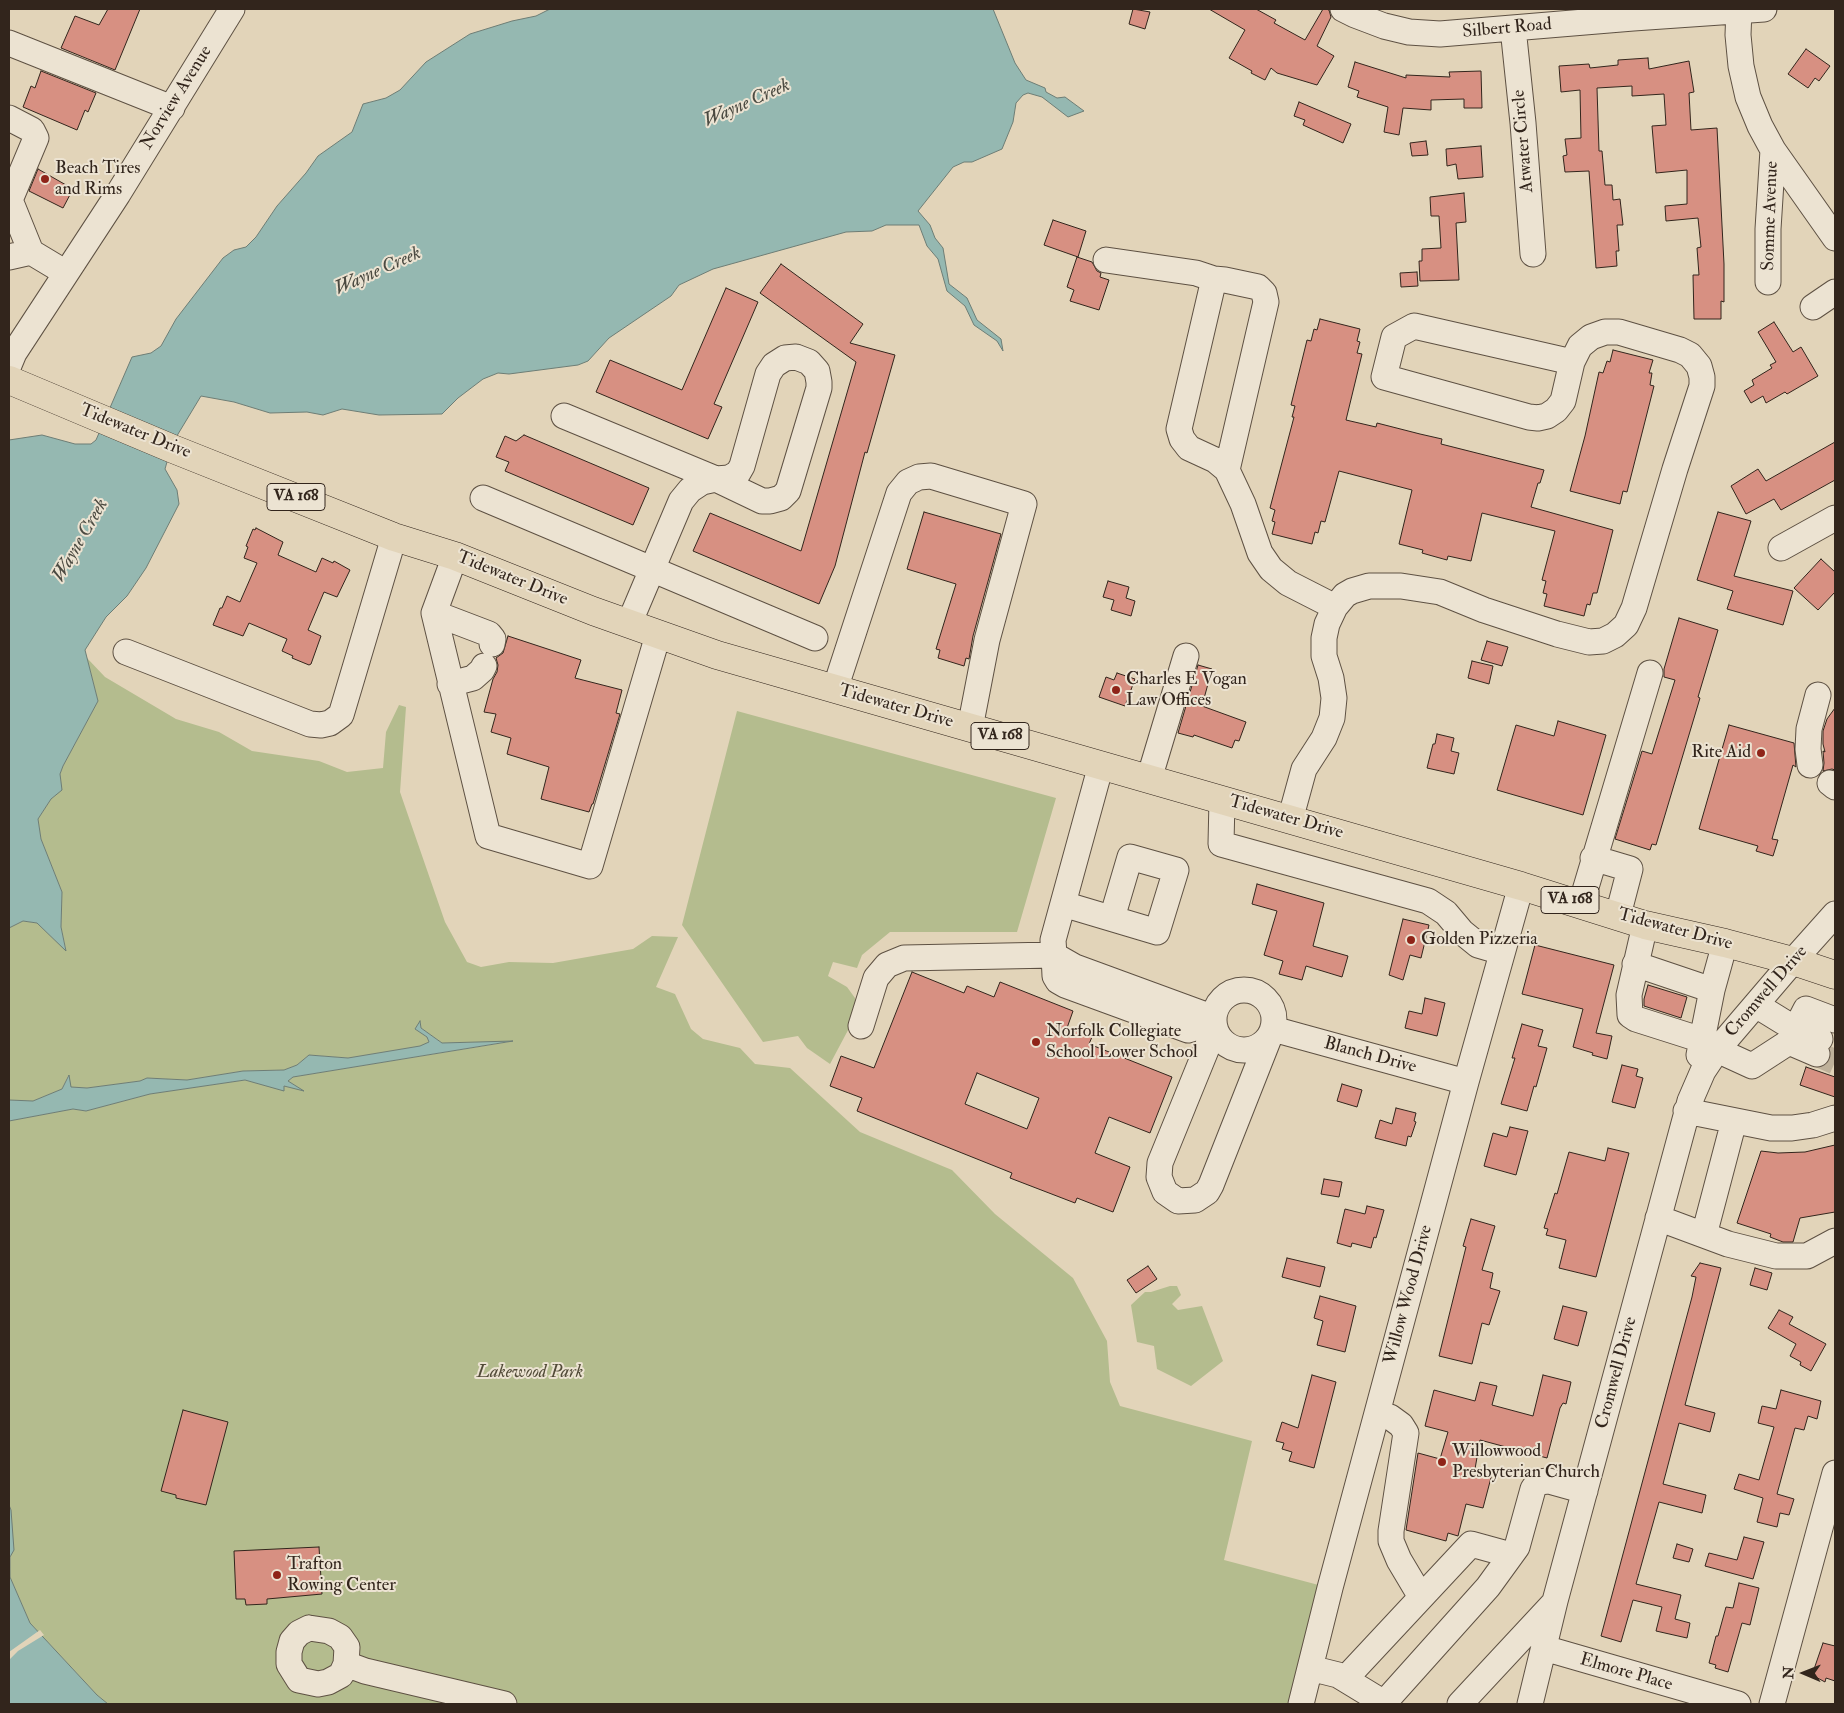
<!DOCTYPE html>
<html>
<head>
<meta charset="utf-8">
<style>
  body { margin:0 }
  #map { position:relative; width:1844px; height:1713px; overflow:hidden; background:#e2d4b9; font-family:"IM FELL Double Pica",serif }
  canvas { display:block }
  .frame { position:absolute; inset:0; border:10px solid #32251c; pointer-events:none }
  .north { position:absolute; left:1779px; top:1648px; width:50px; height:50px; -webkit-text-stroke:4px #ece3d2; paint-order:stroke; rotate:271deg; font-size:14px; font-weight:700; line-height:20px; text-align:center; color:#32251c }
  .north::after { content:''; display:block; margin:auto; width:18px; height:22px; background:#32251c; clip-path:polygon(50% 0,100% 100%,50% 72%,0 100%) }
</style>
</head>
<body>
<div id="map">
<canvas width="1844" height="1713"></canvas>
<div class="frame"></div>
<div class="north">N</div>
</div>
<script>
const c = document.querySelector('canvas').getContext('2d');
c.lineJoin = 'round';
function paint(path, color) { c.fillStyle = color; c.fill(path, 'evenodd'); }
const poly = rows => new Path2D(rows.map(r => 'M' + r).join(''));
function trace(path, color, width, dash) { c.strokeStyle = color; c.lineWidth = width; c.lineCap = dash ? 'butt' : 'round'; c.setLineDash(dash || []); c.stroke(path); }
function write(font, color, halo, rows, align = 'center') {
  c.font = font + ' "IM FELL Double Pica",serif'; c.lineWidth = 4; c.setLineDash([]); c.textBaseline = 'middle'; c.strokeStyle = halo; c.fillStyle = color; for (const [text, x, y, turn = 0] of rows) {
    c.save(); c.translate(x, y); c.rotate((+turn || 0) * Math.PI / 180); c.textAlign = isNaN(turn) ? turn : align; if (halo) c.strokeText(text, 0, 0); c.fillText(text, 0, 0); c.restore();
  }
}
paint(poly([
  [87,658,105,677,176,719,219,732,252,751,319,761,347,772,383,768,386,732,399,705,406,707,400,792,445,922,467,962,481,967,509,962,553,963,633,949,652,936,678,937,656,987,675,994,691,1029,703,1039,740,1048,755,1064,790,1068,860,1132,952,1170,995,1214,1073,1278,1107,1341,1110,1382,1120,1406,1252,1441,1224,1560,1330,1588,1300,1704,108,1704,97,1695,30,1623,10,1577,11,1510,9,1505,9,1121,73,1109,86,1111,150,1094,245,1080,283,1090,284,1086,302,1090,288,1081,293,1077,508,1042,442,1043,421,1028,420,1022,415,1029,427,1037,429,1043,420,1046,348,1058,309,1055,297,1065,284,1070,243,1071,187,1080,147,1078,140,1081,87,1088,70,1087,68,1076,62,1089,33,1101,9,1100,9,928,23,921,37,923,66,950,61,927,62,892,41,839,38,819,51,799,61,790,60,774,63,766,98,701],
  [737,711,1056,798,1017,932,890,932,862,955,857,968,833,962,828,976,847,987,855,998,855,1017,830,1064,807,1048,798,1036,763,1042,682,925],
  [1170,1286,1177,1286,1181,1295,1172,1304,1178,1310,1202,1306,1223,1361,1191,1386,1157,1369,1154,1346,1137,1342,1131,1305,1145,1292,1151,1292]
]), '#b4bc8e');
const water = poly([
  [550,9,993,9,1015,63,1026,80,1045,88,1046,92,1057,98,1065,97,1084,111,1068,117,1042,97,1028,93,1023,95,1016,103,1013,122,1002,149,972,162,964,162,953,167,918,211,930,225,935,238,943,248,949,284,967,298,977,320,1001,339,1003,351,997,341,974,325,965,306,947,291,938,259,927,246,919,225,886,225,872,231,846,232,713,269,679,285,671,296,609,338,588,361,578,365,509,374,498,373,483,379,458,398,442,414,379,415,342,409,323,415,307,412,270,413,234,402,201,396,172,444,165,469,177,490,179,504,146,568,127,596,106,617,85,650,98,701,63,766,60,774,62,790,51,799,38,819,41,839,62,892,61,927,66,951,37,923,23,921,9,928,9,440,42,435,75,444,91,444,96,440,132,357,151,353,161,346,176,319,223,258,234,250,246,247,256,237,277,206,306,173,318,156,352,132,363,104,386,98,400,90,426,62,470,34,512,21,536,16,550,9],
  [420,1021,421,1028,442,1043,513,1041,293,1077,288,1081,304,1091,284,1086,284,1091,245,1080,150,1094,86,1111,73,1109,9,1121,9,1100,33,1101,62,1089,69,1075,71,1087,87,1088,140,1081,147,1078,187,1080,243,1071,284,1070,297,1065,309,1055,348,1058,420,1046,429,1042,427,1037,415,1029,420,1021],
  [9,1505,11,1510,14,1550,10,1557,10,1577,30,1623,97,1695,108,1704,9,1704,9,1505]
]);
paint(water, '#95b8b1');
trace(water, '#6d7d75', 1);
paint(poly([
  [40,1630,44,1635,18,1651,9,1660,9,1652]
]), '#e2d4b9');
const building = poly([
  [108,9,140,9,115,70,61,48,75,16,99,25,108,9],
  [1133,9,1150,12,1145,29,1129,24,1133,9],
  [1209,9,1256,9,1276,20,1274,23,1305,40,1323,9,1326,9,1329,10,1331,17,1317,46,1334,56,1317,85,1277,73,1271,68,1265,80,1251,73,1252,71,1229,58,1245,30,1209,9],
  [1806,49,1830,66,1819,81,1815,78,1808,88,1788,74,1806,49],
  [1648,58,1649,69,1689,61,1694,92,1689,93,1691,130,1717,128,1724,264,1724,302,1721,301,1721,319,1694,319,1693,275,1699,275,1697,248,1701,247,1698,218,1666,221,1665,206,1687,204,1687,170,1656,173,1652,126,1666,125,1664,94,1632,96,1632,86,1597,88,1599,151,1602,151,1605,185,1612,185,1613,200,1620,199,1623,225,1617,225,1619,251,1616,251,1617,266,1596,268,1589,171,1565,172,1563,156,1567,155,1565,139,1581,138,1580,90,1561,92,1559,66,1589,64,1590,68,1618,65,1618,60,1648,58],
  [1355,62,1406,78,1406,75,1450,77,1449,72,1481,71,1482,108,1464,108,1464,99,1431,100,1431,110,1403,108,1399,135,1384,132,1388,107,1357,97,1359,91,1348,87,1355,62],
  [41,71,96,93,88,112,85,110,77,130,23,107,31,86,35,88,41,71],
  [1299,102,1351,124,1343,143,1303,125,1305,120,1294,116,1299,102],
  [1426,141,1428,155,1412,156,1410,143,1426,141],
  [1481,146,1483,177,1458,179,1456,164,1447,166,1446,149,1481,146],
  [38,169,73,189,63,208,29,191,38,169],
  [1464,193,1466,222,1456,223,1459,280,1420,281,1419,261,1422,261,1422,249,1441,248,1439,216,1431,216,1430,197,1464,193],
  [1053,220,1086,231,1078,257,1044,245,1053,220],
  [1077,257,1092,262,1097,271,1101,273,1100,277,1109,280,1099,310,1070,301,1074,290,1067,287,1077,257],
  [781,264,863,324,850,343,895,355,867,453,865,452,835,566,819,604,693,551,710,513,801,551,856,362,760,293,781,264],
  [1417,272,1418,286,1401,287,1400,273,1417,272],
  [726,288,758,302,714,404,722,407,708,439,596,392,610,360,682,390,726,288],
  [1320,319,1360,329,1357,341,1360,342,1357,353,1362,354,1346,420,1376,427,1377,423,1420,434,1442,439,1441,444,1544,470,1540,483,1538,483,1531,507,1613,530,1597,593,1593,593,1590,605,1587,604,1584,616,1544,606,1547,594,1543,593,1546,581,1542,580,1555,531,1482,513,1471,561,1448,556,1447,560,1429,555,1422,553,1423,550,1399,544,1412,490,1339,471,1325,522,1321,521,1318,533,1315,532,1312,544,1272,534,1275,522,1272,521,1275,510,1270,508,1294,417,1292,417,1295,406,1291,405,1307,340,1311,341,1314,329,1317,330,1320,319],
  [1774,322,1793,352,1801,347,1818,376,1787,394,1785,392,1766,403,1763,396,1751,403,1744,391,1754,385,1752,380,1772,368,1770,365,1776,362,1758,332,1774,322],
  [1613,350,1653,360,1649,373,1652,373,1650,385,1654,386,1627,492,1623,491,1620,504,1570,491,1585,436,1599,372,1603,373,1607,361,1610,362,1613,350],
  [524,435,649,488,633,525,505,471,509,462,496,457,505,436,516,441,524,435],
  [1835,442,1835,480,1781,510,1774,499,1746,514,1731,486,1758,469,1766,481,1835,442],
  [924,512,1001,534,973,636,969,659,966,658,964,666,938,658,940,650,936,649,956,584,907,569,924,512],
  [1718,512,1751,521,1734,576,1793,591,1783,625,1727,609,1733,591,1697,580,1718,512],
  [256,528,283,542,278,555,316,572,322,558,333,563,334,561,350,570,337,597,324,592,308,630,321,636,311,664,309,665,292,658,293,656,282,651,287,639,249,623,243,636,213,625,220,608,222,608,227,596,240,602,257,563,244,558,248,547,246,546,253,529,255,530,256,528],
  [1821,559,1835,572,1835,592,1818,610,1794,588,1821,559],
  [1108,581,1129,587,1126,598,1135,601,1131,616,1111,610,1114,600,1103,597,1108,581],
  [1679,618,1718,630,1698,697,1700,698,1656,845,1652,844,1650,850,1615,839,1642,751,1652,754,1675,680,1664,677,1664,669,1679,618],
  [508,636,581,660,575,678,622,690,616,713,620,714,593,804,592,804,589,812,541,799,549,767,507,754,511,738,491,732,496,714,484,712,493,679,497,672,498,665,496,658,503,653,508,636],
  [1487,641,1508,647,1502,666,1481,660,1487,641],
  [1472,661,1493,666,1489,684,1468,678,1472,661],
  [1198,665,1212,669,1202,706,1246,722,1239,741,1235,740,1232,748,1194,735,1193,737,1178,733,1198,665],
  [1117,673,1135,679,1125,706,1099,697,1106,677,1114,680,1117,673],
  [1835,708,1835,770,1832,769,1823,771,1824,763,1823,751,1825,752,1823,744,1823,731,1827,719,1835,708],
  [1558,721,1606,735,1583,815,1497,790,1516,725,1554,736,1558,721],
  [1729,725,1794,743,1796,767,1793,765,1772,839,1778,840,1773,856,1756,851,1758,846,1699,829,1729,725],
  [1437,734,1454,738,1451,751,1459,753,1454,774,1427,768,1433,744,1435,744,1437,734],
  [1257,884,1324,903,1313,946,1348,956,1342,977,1306,966,1302,980,1279,974,1283,961,1264,955,1277,911,1252,904,1257,884],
  [1403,919,1429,925,1421,958,1410,955,1403,980,1389,975,1403,919],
  [1535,945,1614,965,1596,1033,1612,1036,1607,1059,1592,1055,1593,1053,1573,1047,1583,1009,1522,994,1535,945],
  [912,972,964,993,967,986,994,997,1000,982,1073,1011,1067,1028,1092,1037,1089,1044,1172,1077,1150,1133,1109,1117,1095,1153,1130,1167,1113,1212,1077,1198,1075,1203,1010,1178,1012,1173,857,1111,862,1098,830,1086,841,1056,874,1068,912,972],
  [977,1073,1039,1098,1027,1129,965,1104,977,1073],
  [1648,985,1687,997,1681,1018,1644,1006,1644,999,1648,985],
  [1425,998,1445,1003,1437,1036,1405,1028,1409,1011,1422,1014,1425,998],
  [1522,1024,1543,1030,1538,1046,1547,1048,1536,1087,1534,1086,1527,1111,1501,1104,1515,1058,1512,1058,1522,1024],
  [1622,1065,1638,1069,1636,1076,1643,1078,1635,1108,1612,1102,1622,1065],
  [1806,1067,1835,1077,1835,1097,1800,1085,1806,1067],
  [1342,1084,1362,1090,1357,1107,1337,1101,1342,1084],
  [1396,1108,1416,1113,1414,1121,1416,1122,1411,1137,1408,1136,1406,1146,1375,1138,1380,1120,1392,1124,1396,1108],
  [1510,1127,1528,1131,1516,1175,1484,1166,1493,1133,1507,1137,1510,1127],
  [1835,1145,1835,1212,1800,1218,1793,1242,1783,1242,1770,1237,1771,1234,1737,1223,1761,1151,1778,1153,1805,1152,1835,1145],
  [1608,1148,1629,1153,1596,1277,1559,1268,1566,1240,1546,1235,1548,1229,1544,1228,1555,1193,1557,1194,1569,1152,1605,1161,1608,1148],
  [1324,1179,1342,1182,1339,1197,1321,1194,1324,1179],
  [1367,1206,1384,1210,1376,1238,1374,1237,1371,1248,1352,1243,1351,1247,1337,1243,1345,1209,1365,1214,1367,1206],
  [1471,1219,1495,1226,1482,1270,1493,1273,1490,1288,1500,1291,1489,1325,1482,1323,1472,1364,1439,1356,1466,1247,1463,1246,1471,1219],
  [1287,1258,1325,1267,1320,1287,1282,1277,1287,1258],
  [1700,1263,1721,1268,1685,1405,1715,1413,1710,1432,1679,1423,1663,1484,1706,1495,1702,1513,1659,1502,1636,1584,1681,1595,1675,1619,1690,1623,1687,1638,1656,1631,1662,1607,1633,1600,1621,1642,1601,1636,1692,1297,1696,1277,1691,1276,1700,1263],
  [1148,1266,1157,1279,1136,1293,1127,1280,1148,1266],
  [1755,1268,1772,1273,1767,1290,1750,1285,1755,1268],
  [1320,1296,1356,1306,1345,1352,1317,1345,1323,1321,1314,1318,1320,1296],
  [1563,1306,1587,1312,1578,1346,1554,1339,1563,1306],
  [1779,1310,1793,1317,1789,1324,1826,1344,1811,1371,1800,1365,1801,1362,1790,1356,1796,1344,1768,1328,1779,1310],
  [1312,1375,1336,1382,1314,1468,1289,1461,1292,1452,1282,1449,1284,1443,1276,1441,1282,1422,1298,1428,1312,1375],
  [1543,1375,1571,1382,1566,1404,1563,1403,1560,1408,1547,1458,1480,1440,1475,1469,1492,1474,1483,1508,1466,1504,1458,1536,1448,1533,1446,1541,1406,1530,1418,1453,1440,1459,1448,1432,1425,1426,1434,1390,1475,1401,1480,1382,1497,1386,1492,1405,1533,1416,1543,1375],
  [1781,1390,1821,1401,1817,1419,1808,1416,1804,1430,1795,1428,1777,1494,1794,1499,1789,1515,1780,1513,1777,1527,1757,1522,1763,1498,1734,1489,1739,1474,1759,1480,1774,1427,1758,1423,1762,1406,1776,1409,1781,1390],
  [183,1410,228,1422,206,1505,176,1498,176,1495,161,1491,183,1410],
  [1744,1537,1764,1542,1753,1579,1705,1566,1709,1553,1737,1560,1744,1537],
  [1677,1544,1693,1549,1689,1562,1673,1558,1677,1544],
  [319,1547,322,1594,267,1599,267,1604,246,1605,245,1599,236,1599,234,1551,319,1547],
  [1739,1583,1759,1588,1750,1625,1742,1623,1728,1672,1715,1668,1716,1665,1709,1663,1716,1636,1718,1636,1726,1607,1733,1608,1739,1583],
  [1823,1643,1835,1646,1835,1681,1826,1678,1825,1682,1812,1675,1823,1643]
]);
paint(building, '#d79082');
trace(building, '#32251c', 1);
trace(poly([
  [1817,1054,1835,1062]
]), '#bfb19a', 25, [25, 12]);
const minor = poly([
  [1343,9,1355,15,1384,26,1409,32,1440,34,1633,18,1764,9],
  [1739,9,1738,35,1741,66,1748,97,1760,126,1773,150,1835,238],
  [1513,28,1523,123,1533,254],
  [9,43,172,108],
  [9,118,32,130,36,138,10,200,31,252],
  [9,257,31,252,66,273],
  [1106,260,1196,273,1214,279,1225,280,1258,287,1264,293,1266,302,1227,470,1243,504,1260,553,1271,569,1288,583,1335,607],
  [1214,279,1179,429,1182,439,1189,448,1215,460,1227,470],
  [1768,282,1768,229,1773,150],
  [1813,307,1835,292],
  [796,357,809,362,817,371,819,382,819,388,788,491,781,498,770,501,762,501,716,479,729,478,738,473,742,466,768,374,774,365,785,358,796,357],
  [9,365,14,353,118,194,232,9],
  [564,416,716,479],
  [483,498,815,638],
  [1781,548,1835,518],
  [455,556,434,613,488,836,590,866,658,635],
  [434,613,489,634,493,639,492,644],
  [627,623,634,612,681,501,690,490,702,482,716,479],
  [126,652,310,724,321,725,330,723,341,715,394,537],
  [450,684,473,678,482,670,484,666],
  [835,689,899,493,908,482,919,477,931,476,1024,504,987,640,970,728],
  [1810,765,1808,749,1809,729,1818,695],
  [1149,779,1186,656],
  [1830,783,1835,787],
  [1222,800,1221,844,1428,901,1446,913,1462,932,1478,945,1502,952],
  [1290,820,1304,769,1324,738,1332,718,1334,698,1331,678,1324,656,1324,638,1327,624,1335,607,1345,595,1352,591,1369,586,1401,586,1440,592,1484,610,1557,634,1589,642,1603,641,1615,635,1626,625,1634,608,1675,469,1702,386,1702,377,1699,366,1690,355,1680,350,1619,332,1605,332,1591,337,1580,346,1572,362,1563,401,1556,410,1547,416,1538,418,1529,417,1384,377,1394,337,1414,326,1572,362],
  [1593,858,1630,869,1618,915],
  [1063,904,1157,932,1176,870,1130,857,1112,918],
  [1581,904,1650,673],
  [1645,925,1629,995,1630,1015,1636,1019,1702,1040],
  [1635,964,1712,990],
  '1214 1020a30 30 0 1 1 60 0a30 30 0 1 1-60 0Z',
  [1756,1005,1795,1029,1820,1039],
  [1214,1022,1188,1030,1065,985,1058,981,1055,976,1054,955,1075,967,1214,1018],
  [861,1026,876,978,887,965,904,958,1054,955,1053,940,1101,765],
  [1215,1028,1160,1163,1159,1177,1165,1192,1178,1201,1195,1200,1207,1192,1211,1185,1269,1038],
  [1273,1029,1466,1082],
  [1789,1042,1806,1009,1835,1020],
  [1717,1050,1752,1066,1789,1042,1817,1054],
  [1699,1055,1712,990,1725,943],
  [1686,1111,1771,1128,1792,1128,1813,1125,1835,1118],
  [1658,1218,1728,1244,1776,1256,1807,1256,1835,1241],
  [1704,1235,1734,1121],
  [1378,1413,1390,1417,1401,1425,1406,1433,1391,1531,1391,1541,1399,1560,1421,1597],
  [309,1628,329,1631,340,1637,347,1647,346,1664,341,1675,328,1682,318,1684,299,1680,289,1664,289,1652,292,1641,299,1633,309,1628],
  [1544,1648,1738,1704],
  [346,1664,365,1671,504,1704],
  [1310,1668,1338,1675,1384,1703,1488,1587,1517,1547,1533,1489,1538,1482,1549,1481,1585,1491],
  [1345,1679,1471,1544,1511,1555],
  [1301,1704,1330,1588,1466,1082,1521,886],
  [1460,1704,1554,1603],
  [1530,1704,1555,1601,1690,1101,1703,1071,1717,1050,1793,961,1835,914],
  [1772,1704,1835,1473]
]);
const highway = poly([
  [9,380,173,449,394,537,455,556,593,611,717,655,1521,886,1645,925,1725,943,1793,961,1835,975]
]);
trace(minor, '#5e5143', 27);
trace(highway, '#32251c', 29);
trace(minor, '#ece3d2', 25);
trace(highway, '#e2d4b9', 28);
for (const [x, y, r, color] of [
  [45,179,5,"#8f2418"],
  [1116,690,5,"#8f2418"],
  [1761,753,5,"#8f2418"],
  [1411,940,5,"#8f2418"],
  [1036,1042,5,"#8f2418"],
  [1442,1462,5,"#8f2418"],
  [277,1575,5,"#8f2418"]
]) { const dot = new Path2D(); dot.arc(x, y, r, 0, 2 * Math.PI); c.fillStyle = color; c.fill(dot); trace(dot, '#ece3d2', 2); }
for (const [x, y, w] of [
  [296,497,58],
  [1000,736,58],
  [1570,900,58]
]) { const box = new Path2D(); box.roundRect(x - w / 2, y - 13.5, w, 27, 4); c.fillStyle = '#ece3d2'; c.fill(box); trace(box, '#32251c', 1); }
write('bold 16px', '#32251c', null, [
  ["VA 168",296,497],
  ["VA 168",1000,736],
  ["VA 168",1570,900]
]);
write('18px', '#32251c', '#ece3d2', [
  ["Silbert Road",1507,29,-5],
  ["Norview Avenue",177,98,-58],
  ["Atwater Circle",1524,141,-95],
  ["Somme Avenue",1771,216,-88],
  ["Tidewater Drive",135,432,22],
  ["Tidewater Drive",512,579,22],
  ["Tidewater Drive",896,707,16],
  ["Tidewater Drive",1286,818,16],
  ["Tidewater Drive",1675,930,15],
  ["Cromwell Drive",1767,992,-49],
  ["Blanch Drive",1370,1056,15],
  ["Willow Wood Drive",1409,1295,-75],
  ["Cromwell Drive",1617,1373,-75],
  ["Elmore Place",1626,1673,16]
]);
write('18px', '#32251c', '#ece3d2', [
  ["Beach Tires",55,169],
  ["and Rims",55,190],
  ["Charles E Vogan",1126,680],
  ["Law Offices",1126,701],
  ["Rite Aid",1751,753,"right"],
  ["Golden Pizzeria",1421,940],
  ["Norfolk Collegiate",1046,1032],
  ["School Lower School",1046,1053],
  ["Willowwood",1452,1452],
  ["Presbyterian Church",1452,1473],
  ["Trafton",287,1565],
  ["Rowing Center",287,1586]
], 'left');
write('italic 18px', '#524b38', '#ece3d2', [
  ["Lakewood Park",530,1373]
]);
write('italic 19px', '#4b4a41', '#ece3d2', [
  ["Wayne Creek",747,104,-24],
  ["Wayne Creek",378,272,-24],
  ["Wayne Creek",81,541,-60]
]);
</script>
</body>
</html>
